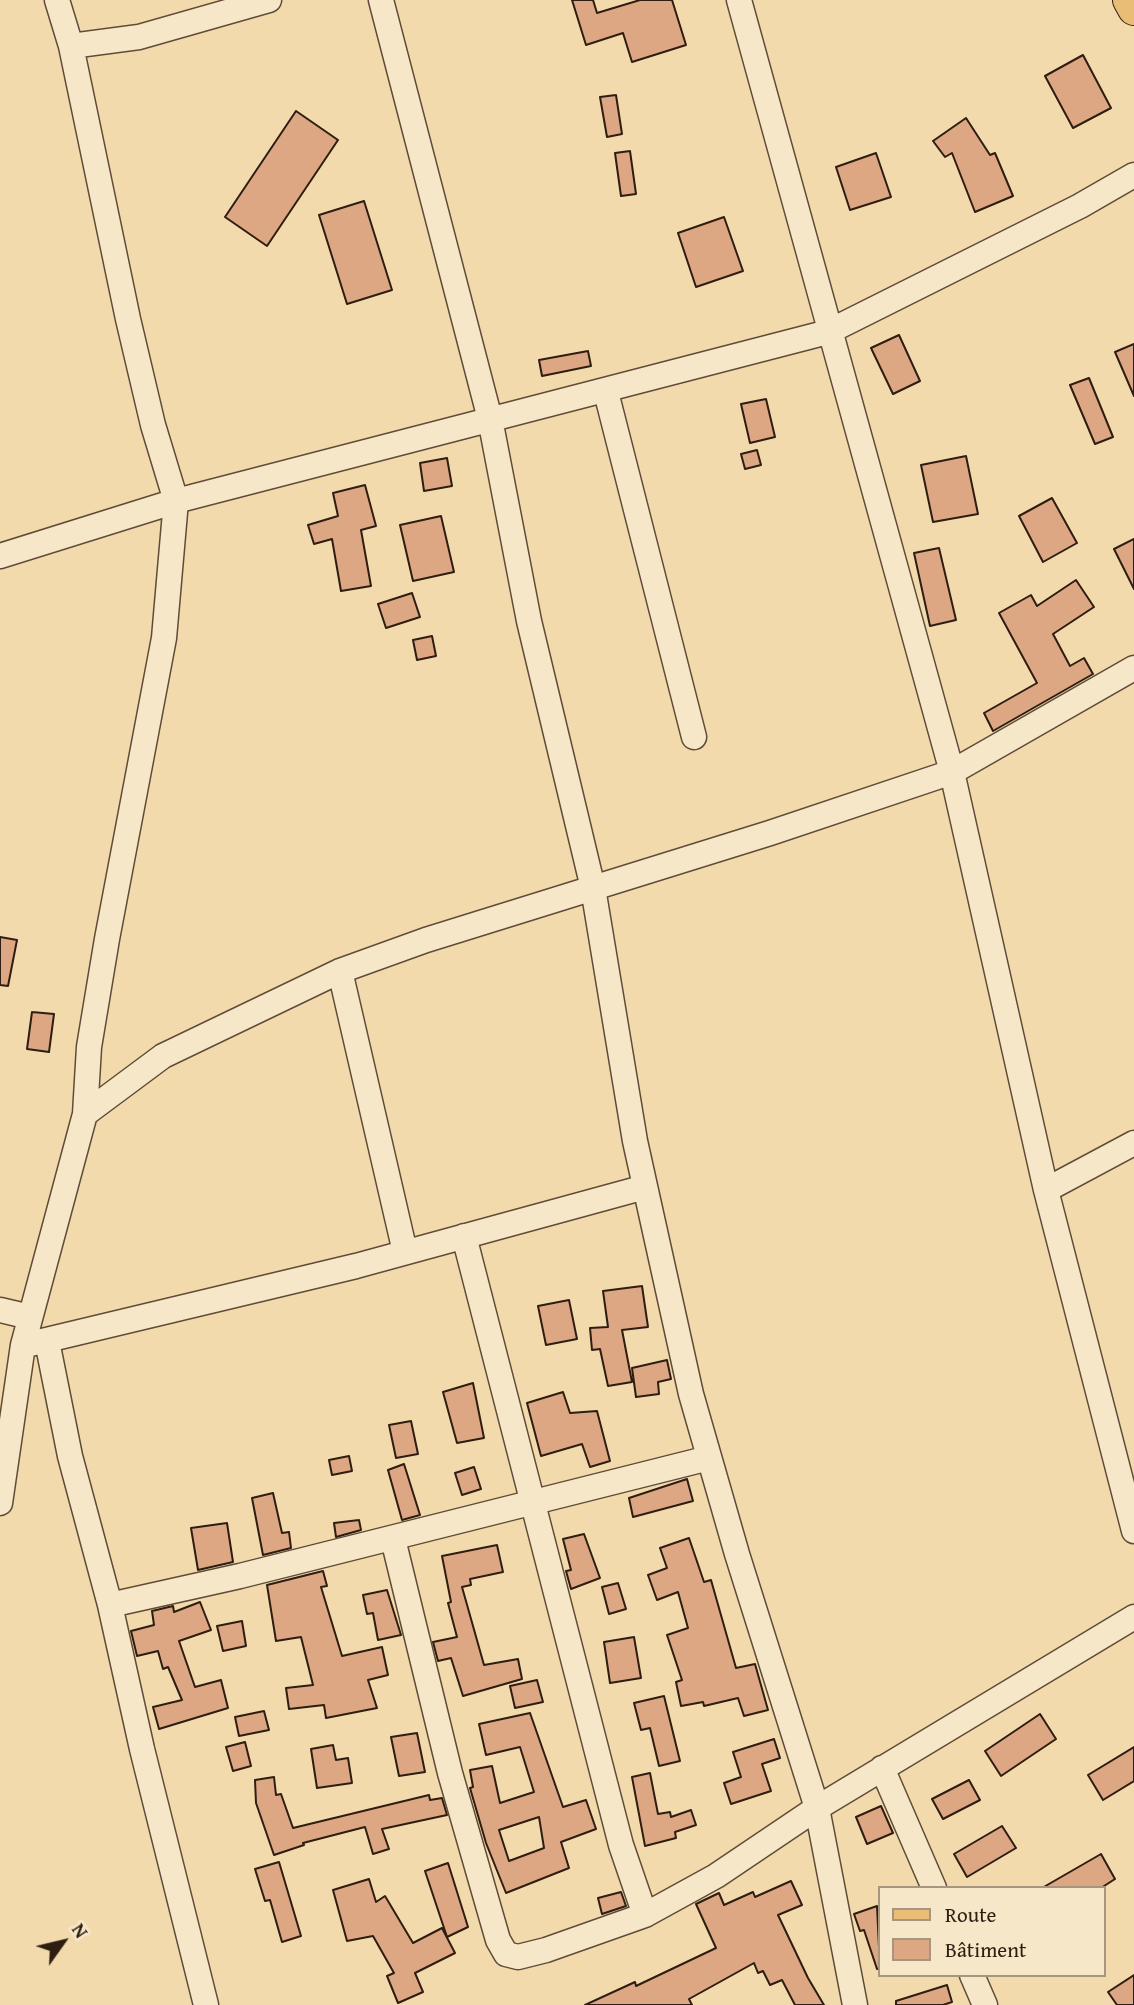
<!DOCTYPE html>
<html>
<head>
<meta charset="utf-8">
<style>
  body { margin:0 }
  #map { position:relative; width:1134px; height:2005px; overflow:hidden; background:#f3daac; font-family:"Gentium Book Plus",serif }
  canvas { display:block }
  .legend { position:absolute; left:878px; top:1886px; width:228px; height:91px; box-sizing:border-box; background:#f7e7c9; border:2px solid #a7967f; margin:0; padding:9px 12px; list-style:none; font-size:21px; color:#2e1d11 }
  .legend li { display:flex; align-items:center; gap:14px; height:35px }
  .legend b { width:35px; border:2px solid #a7967f }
  .north { position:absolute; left:28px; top:1907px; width:70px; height:70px; -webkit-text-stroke:5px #f7e7c9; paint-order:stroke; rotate:56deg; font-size:19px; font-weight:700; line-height:28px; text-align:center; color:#2e1d11 }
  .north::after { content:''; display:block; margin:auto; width:24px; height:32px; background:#2e1d11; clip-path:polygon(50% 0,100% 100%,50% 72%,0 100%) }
</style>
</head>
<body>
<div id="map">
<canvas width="1134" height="2005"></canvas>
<ul class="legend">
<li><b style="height:9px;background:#eabd76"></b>Route</li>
<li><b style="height:19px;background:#dea784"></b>Bâtiment</li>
</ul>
<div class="north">N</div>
</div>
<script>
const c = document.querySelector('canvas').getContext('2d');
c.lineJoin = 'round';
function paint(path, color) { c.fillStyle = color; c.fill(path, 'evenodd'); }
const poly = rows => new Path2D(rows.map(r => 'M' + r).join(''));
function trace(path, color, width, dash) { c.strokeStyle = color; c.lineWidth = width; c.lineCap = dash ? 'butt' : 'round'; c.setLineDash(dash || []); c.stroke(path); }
const building = poly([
  [572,0,593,0,597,13,640,0,672,0,686,45,632,62,623,33,586,45,572,0],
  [1083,55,1111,108,1073,128,1045,76,1083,55],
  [616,95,622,134,607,137,600,97,616,95],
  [296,111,338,140,267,246,225,217,296,111],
  [966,118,990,155,995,153,1013,196,975,212,952,153,945,157,933,141,966,118],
  [630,151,636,194,621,196,615,153,630,151],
  [876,153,891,197,850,210,836,167,876,153],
  [364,201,392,290,347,304,319,215,364,201],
  [724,217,743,271,696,287,678,233,724,217],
  [899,335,920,381,893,394,871,348,899,335],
  [1134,344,1134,396,1115,352,1134,344],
  [588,351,591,366,542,376,539,360,588,351],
  [1089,378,1113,437,1095,444,1070,385,1089,378],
  [766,399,775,437,750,443,741,404,766,399],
  [757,450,761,465,745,469,741,454,757,450],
  [966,456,978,514,933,522,921,465,966,456],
  [447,458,452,486,424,491,420,463,447,458],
  [365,485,376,526,361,530,371,586,341,591,332,539,314,544,308,525,338,516,333,493,365,485],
  [1052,498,1077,543,1043,562,1019,516,1052,498],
  [441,516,454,572,413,581,400,525,441,516],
  [1134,539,1134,589,1114,549,1134,539],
  [939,548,956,620,930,626,914,553,939,548],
  [1076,580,1094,607,1053,634,1070,666,1084,658,1093,674,993,731,984,713,1037,683,999,613,1031,595,1037,606,1076,580],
  [412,593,420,617,386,628,378,604,412,593],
  [432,636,436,656,417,660,413,640,432,636],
  [0,937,17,940,8,986,0,985,0,937],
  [32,1012,54,1014,49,1052,27,1049,32,1012],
  [642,1286,648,1327,622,1330,632,1382,608,1386,600,1349,592,1350,590,1328,608,1327,603,1291,642,1286],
  [569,1300,577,1339,546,1345,538,1306,569,1300],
  [667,1360,671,1379,658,1382,659,1394,636,1397,632,1368,667,1360],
  [473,1383,484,1438,457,1443,443,1392,473,1383],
  [563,1392,570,1413,597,1411,610,1461,590,1467,582,1444,541,1456,527,1403,563,1392],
  [411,1421,418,1454,396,1458,389,1425,411,1421],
  [349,1456,352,1471,332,1475,329,1460,349,1456],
  [404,1464,420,1515,402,1520,388,1470,404,1464],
  [474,1467,481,1489,462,1495,455,1473,474,1467],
  [687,1479,693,1501,633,1517,629,1498,687,1479],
  [273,1493,282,1533,289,1532,291,1548,263,1555,252,1498,273,1493],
  [359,1520,361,1530,336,1537,334,1523,359,1520],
  [227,1523,233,1562,198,1570,191,1528,227,1523],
  [584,1534,600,1578,571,1589,566,1571,571,1570,563,1539,584,1534],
  [689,1538,704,1582,711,1580,736,1668,755,1664,768,1710,744,1716,738,1698,704,1706,703,1702,681,1706,676,1682,682,1680,667,1635,688,1628,678,1592,657,1600,648,1575,667,1568,660,1548,689,1538],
  [497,1545,503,1572,470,1579,471,1585,462,1587,484,1665,518,1659,522,1679,463,1696,451,1658,438,1661,433,1642,457,1637,448,1603,451,1602,442,1556,497,1545],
  [323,1571,327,1586,321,1587,342,1656,382,1647,388,1675,368,1680,377,1708,326,1718,324,1705,289,1709,286,1688,313,1685,301,1637,276,1641,267,1585,323,1571],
  [618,1583,626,1609,609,1614,602,1587,618,1583],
  [387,1590,401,1635,378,1640,373,1613,367,1614,363,1595,387,1590],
  [200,1602,211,1630,179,1641,195,1687,221,1680,228,1708,159,1729,153,1707,182,1700,168,1667,163,1669,158,1651,137,1656,131,1631,154,1625,152,1611,173,1606,174,1612,200,1602],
  [242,1621,246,1646,223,1651,217,1626,242,1621],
  [634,1637,641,1678,610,1683,604,1642,634,1637],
  [537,1680,543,1702,515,1708,510,1686,537,1680],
  [664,1696,680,1761,659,1766,650,1728,641,1730,634,1703,664,1696],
  [264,1711,269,1730,239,1736,235,1717,264,1711],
  [530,1713,563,1807,586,1800,596,1829,561,1842,569,1868,506,1893,486,1843,470,1788,473,1787,470,1770,492,1766,500,1803,534,1792,520,1747,486,1755,479,1724,530,1713],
  [539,1817,544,1848,509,1861,499,1830,539,1817],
  [1040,1714,1056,1739,1001,1776,985,1751,1040,1714],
  [417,1733,425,1772,399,1776,391,1737,417,1733],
  [774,1739,780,1758,762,1764,771,1791,731,1804,724,1783,741,1777,733,1752,774,1739],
  [245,1742,251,1766,233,1771,226,1747,245,1742],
  [333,1745,336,1760,348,1758,352,1783,317,1788,311,1749,333,1745],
  [1134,1747,1134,1781,1103,1800,1088,1775,1134,1747],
  [650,1773,658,1814,670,1812,671,1817,691,1810,696,1825,675,1832,676,1838,645,1846,632,1777,650,1773],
  [274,1777,276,1795,281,1794,293,1828,429,1795,430,1800,442,1798,447,1815,382,1829,389,1849,373,1854,365,1827,303,1843,304,1845,274,1855,256,1803,255,1780,274,1777],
  [969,1780,980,1800,943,1819,932,1799,969,1780],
  [881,1806,893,1833,867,1844,856,1817,881,1806],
  [1002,1826,1016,1848,967,1877,954,1854,1002,1826],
  [1101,1854,1115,1879,1101,1888,1042,1888,1101,1854],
  [279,1862,301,1936,282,1942,270,1900,265,1901,255,1869,279,1862],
  [448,1863,468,1927,447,1937,425,1871,448,1863],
  [369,1879,376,1902,385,1896,413,1943,442,1928,455,1953,415,1973,423,1992,398,2003,387,1976,394,1973,373,1936,347,1941,333,1890,369,1879],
  [791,1881,802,1905,778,1915,808,1978,824,2005,795,2005,782,1980,770,1985,763,1971,758,1973,754,1963,689,1999,692,2005,585,2005,635,1982,636,1986,716,1948,696,1904,719,1893,724,1905,753,1892,755,1897,791,1881],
  [621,1892,626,1906,602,1914,598,1898,621,1892],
  [877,1906,880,1968,877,1969,864,1930,860,1931,854,1914,877,1906],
  [1134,1975,1134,2005,1117,2005,1108,1992,1134,1975],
  [947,1985,952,2002,943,2005,896,2005,896,2001,947,1985]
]);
paint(building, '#dea784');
trace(building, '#2e1d11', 2);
const minor = poly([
  [57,0,71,46,139,37,269,0],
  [381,0,490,419,529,621,593,888,635,1141,691,1394,737,1554,817,1808,1134,1617],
  [739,0,952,772,1046,1190,1134,1531],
  [606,392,694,737],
  [0,556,176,501,828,332,1080,206,1134,175],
  [340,971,405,1252],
  [85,1114,163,1056,340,971,426,940,770,833,952,772,1134,668],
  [1046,1190,1134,1143],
  [464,1236,621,1845,645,1915],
  [0,1310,30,1317],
  [47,1341,70,1456,110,1605,142,1749,206,2005],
  [30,1344,356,1266,645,1187],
  [0,1503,23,1345,85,1114,89,1047,107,939,164,638,176,501,153,425,128,319,71,46],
  [393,1539,450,1773,498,1940,506,1954,518,1957,546,1950,645,1915,716,1876,817,1808,855,2005],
  [110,1605,240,1576,709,1458],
  [882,1768,934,1888],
  [972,1975,985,2005]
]);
const major = poly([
  [1129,0,1134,9]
]);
trace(minor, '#5f4c38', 27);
trace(major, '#2e1d11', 34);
trace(minor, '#f7e7c9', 24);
trace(major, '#eabd76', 32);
</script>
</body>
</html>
